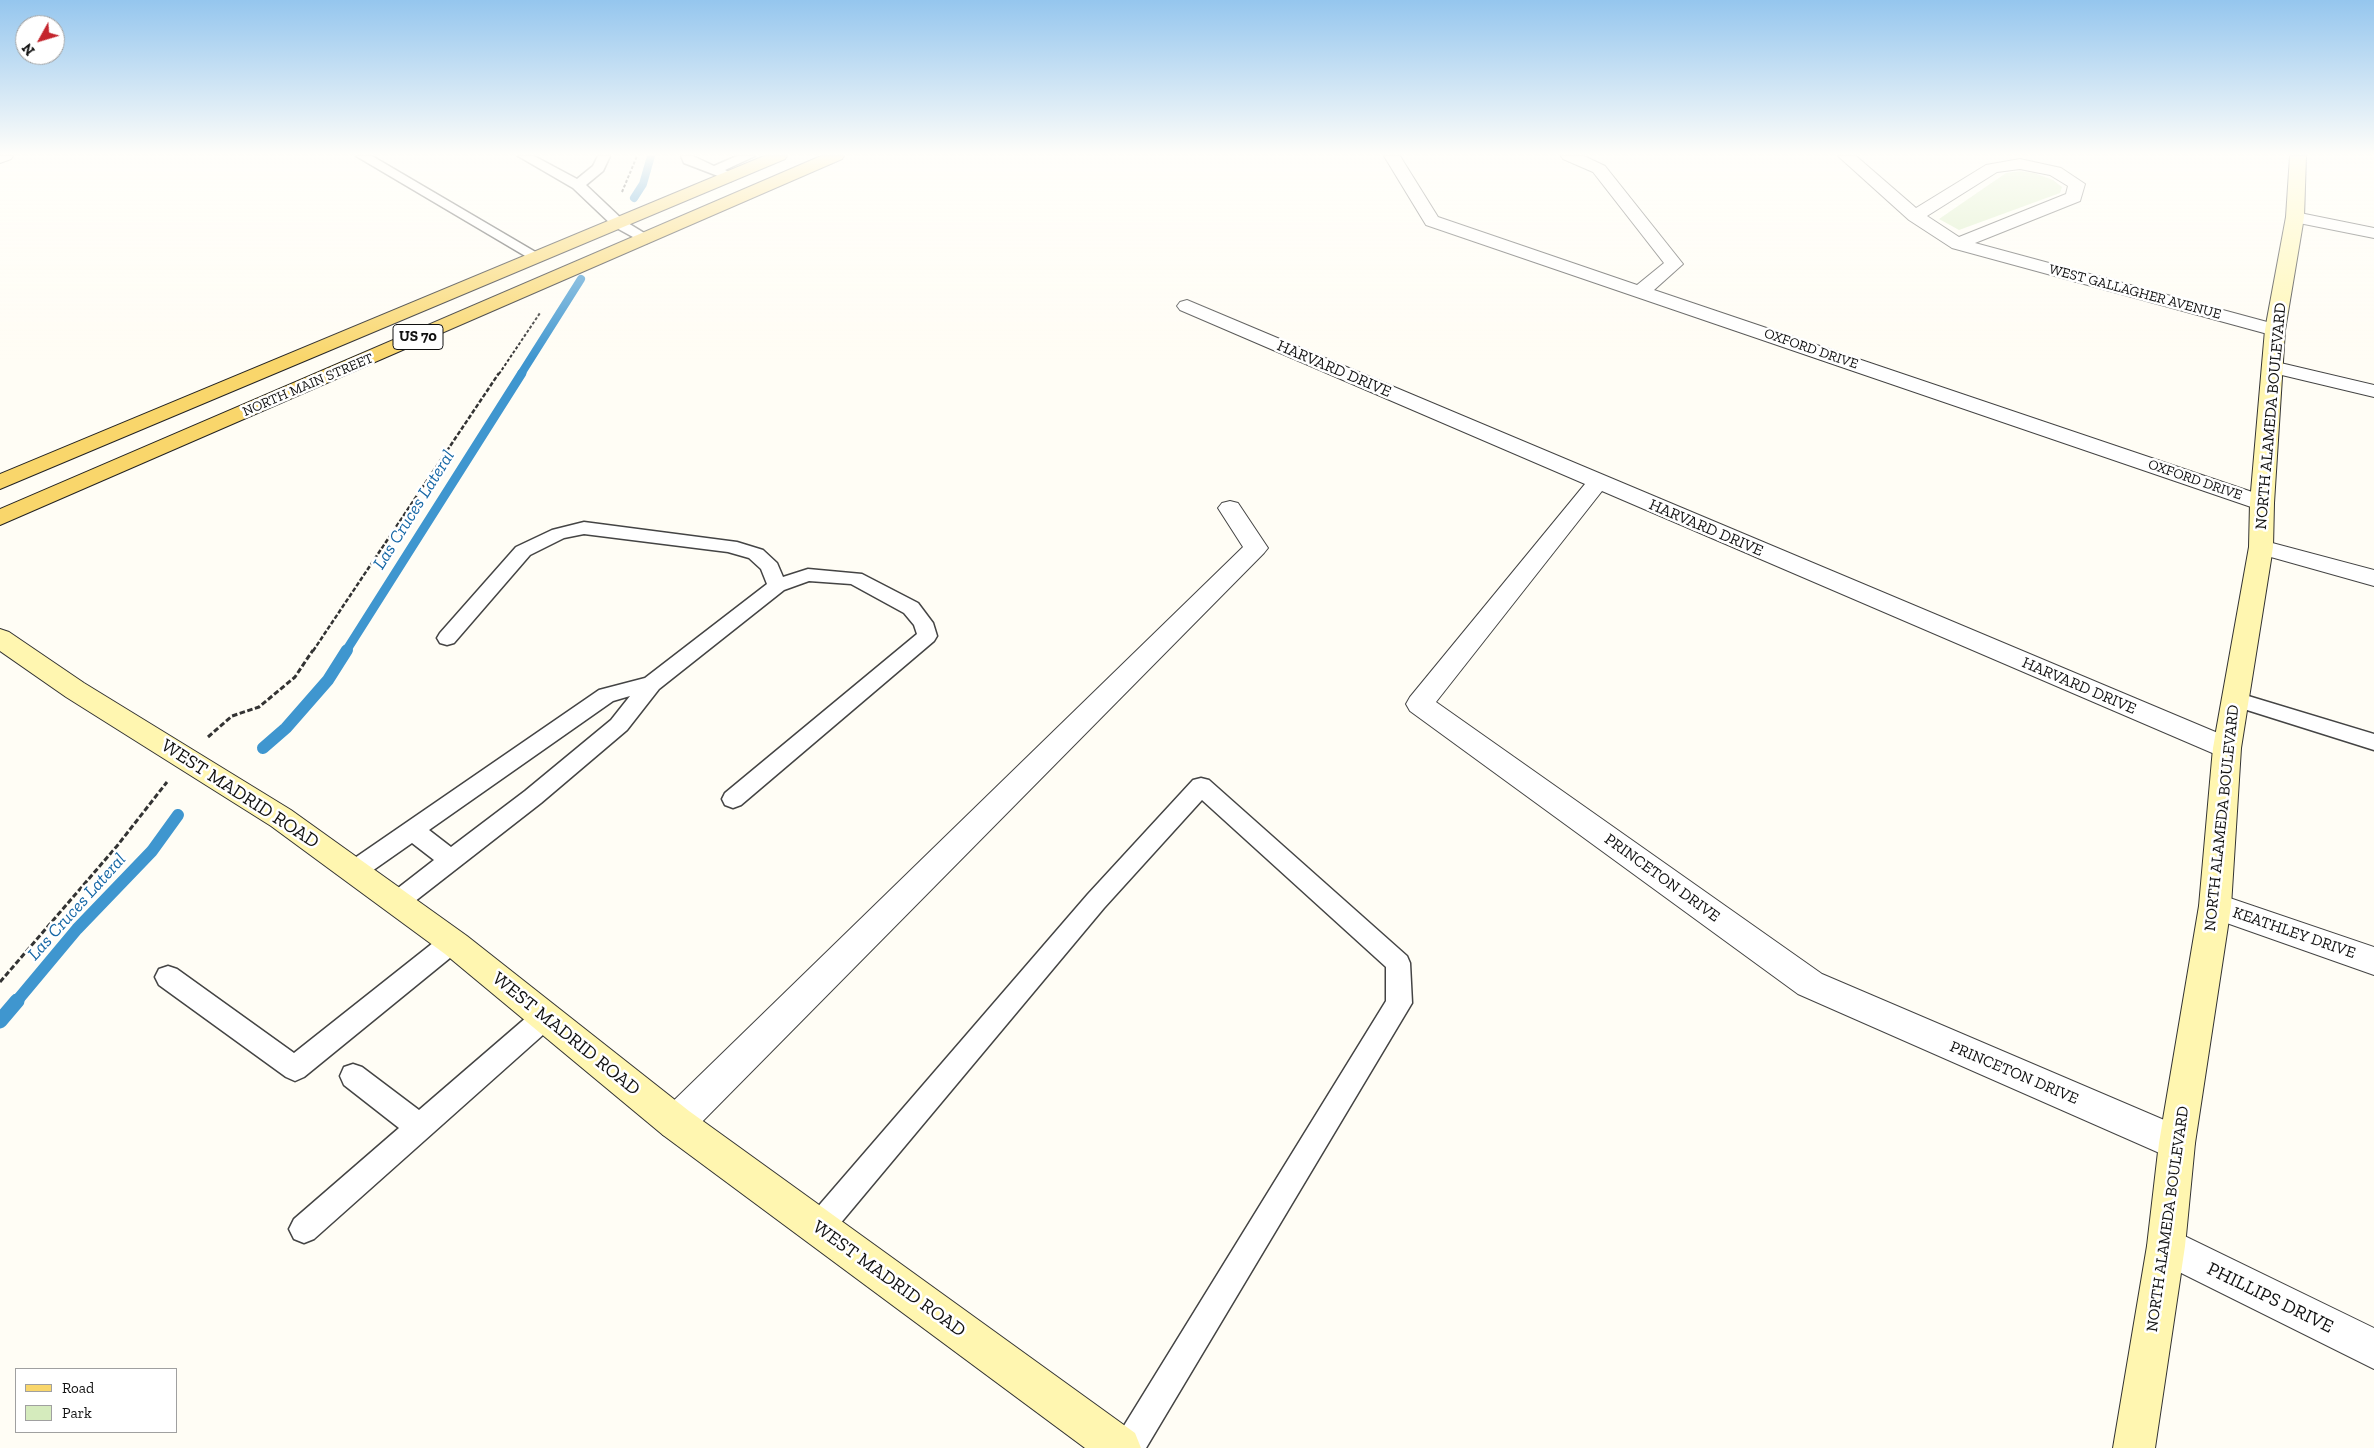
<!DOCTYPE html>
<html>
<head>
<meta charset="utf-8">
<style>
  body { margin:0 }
  #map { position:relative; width:2374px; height:1448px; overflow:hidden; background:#fffdf5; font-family:"Zilla Slab",serif }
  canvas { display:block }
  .legend { position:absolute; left:15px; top:1368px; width:162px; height:65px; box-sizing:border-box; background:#fff; border:1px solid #a0a0a0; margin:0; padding:6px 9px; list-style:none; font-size:15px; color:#111 }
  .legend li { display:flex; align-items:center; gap:10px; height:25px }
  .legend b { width:25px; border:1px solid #a0a0a0 }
  .north { position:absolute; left:15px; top:15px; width:50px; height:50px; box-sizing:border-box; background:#fff; border:1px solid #a0a0a0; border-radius:50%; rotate:231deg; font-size:14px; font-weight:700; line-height:20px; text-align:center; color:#111 }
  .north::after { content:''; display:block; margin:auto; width:18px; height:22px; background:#c4262e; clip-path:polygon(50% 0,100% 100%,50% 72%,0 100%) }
</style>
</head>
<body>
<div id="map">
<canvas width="2374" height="1448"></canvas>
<ul class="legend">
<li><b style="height:6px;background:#f9d66b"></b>Road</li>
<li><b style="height:14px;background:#d5ebbd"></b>Park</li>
</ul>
<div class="north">N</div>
</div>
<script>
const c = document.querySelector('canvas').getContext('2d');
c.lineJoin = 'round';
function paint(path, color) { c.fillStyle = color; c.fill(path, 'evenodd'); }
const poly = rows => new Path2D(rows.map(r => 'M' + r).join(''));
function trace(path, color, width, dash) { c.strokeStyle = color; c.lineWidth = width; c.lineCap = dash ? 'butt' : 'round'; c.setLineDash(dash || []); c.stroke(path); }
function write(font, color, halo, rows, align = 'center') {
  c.font = font + ' "Zilla Slab",serif'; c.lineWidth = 5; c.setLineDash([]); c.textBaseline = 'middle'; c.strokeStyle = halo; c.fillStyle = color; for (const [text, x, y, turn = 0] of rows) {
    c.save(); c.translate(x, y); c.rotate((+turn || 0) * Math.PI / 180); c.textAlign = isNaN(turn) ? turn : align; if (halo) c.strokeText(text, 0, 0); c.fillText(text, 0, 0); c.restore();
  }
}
paint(poly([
  [2020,171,2034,173,2053,180,2062,187,2060,193,1959,230,1939,219,2006,173]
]), '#d5ebbd');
trace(poly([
  [634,198,643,184,651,156],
  [521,374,581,279]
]), '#3f96cf', 8);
trace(poly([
  [346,651,522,373]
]), '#3f96cf', 9);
trace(poly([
  [263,748,286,728,328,680,347,650],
  [16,1002,77,929,152,851,178,815]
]), '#3f96cf', 12);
trace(poly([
  [0,1021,17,1001]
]), '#3f96cf', 15);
const lane = poly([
  [356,156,372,156,544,257,542,260,532,260,356,156],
  [518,156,534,156,577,179,593,166,598,156,610,156,603,171,586,185,623,220,654,239,647,243,642,242,613,226,573,188,518,156],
  [681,156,693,156,714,166,737,156,755,156,725,170,737,177,731,181,684,163,681,156],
  [584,522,737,542,763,550,777,563,783,577,808,569,862,574,918,603,933,623,937,636,934,641,741,805,733,808,725,805,722,799,725,793,917,634,914,625,904,613,851,584,809,581,784,590,659,689,627,730,541,803,405,909,397,912,389,909,385,902,389,895,434,860,412,843,362,878,354,880,346,878,342,871,346,864,599,690,645,678,767,584,761,569,749,558,728,552,584,534,564,538,530,555,454,643,447,645,440,643,437,638,440,633,516,547,552,530,584,522],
  [630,696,611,720,525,791,451,847,429,830,613,701,630,696],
  [2235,692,2374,734,2374,750,2228,704,2225,699,2228,694,2235,692],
  [1201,778,1209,780,1407,956,1410,963,1412,1003,1146,1448,1112,1448,1117,1437,1386,1001,1386,967,1202,800,1104,908,829,1237,819,1241,809,1237,804,1227,809,1217,1088,894,1193,780,1201,778],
  [452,932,461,935,464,942,461,949,304,1077,295,1081,286,1077,159,985,155,977,159,969,168,966,177,969,294,1053,443,935,452,932],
  [544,1007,553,1010,557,1018,553,1026,314,1239,304,1243,294,1239,289,1229,294,1219,399,1128,344,1085,340,1076,344,1067,353,1064,362,1067,419,1110,535,1010,544,1007]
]);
const street = poly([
  [0,156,13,156,11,159,0,163,0,156],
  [1384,156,1400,156,1438,217,1637,285,1664,263,1593,172,1563,159,1561,156,1584,156,1605,166,1683,264,1654,290,2270,498,2274,503,2270,508,2262,510,2254,508,1426,225,1384,156],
  [1838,156,1856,156,1916,208,1986,165,2020,159,2061,168,2085,184,2080,201,1975,243,2282,326,2285,330,2282,334,2275,336,1952,248,1909,220,1838,156],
  [2020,169,2050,175,2068,186,2066,194,1959,237,1927,216,1997,172,2020,169],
  [2295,212,2374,228,2374,238,2289,221,2286,217,2289,213,2295,212],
  [1187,300,2237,741,2241,748,2237,755,2227,758,2217,755,1602,491,1436,702,1822,974,2190,1131,2195,1143,2190,1155,2177,1160,2164,1155,1798,994,1410,711,1406,704,1410,697,1585,484,1180,310,1177,306,1180,302,1187,300],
  [2272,361,2374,385,2374,397,2265,371,2262,367,2265,363,2272,361],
  [1230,501,1238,503,1268,548,1264,553,689,1135,676,1139,663,1135,658,1123,663,1111,1243,547,1218,508,1222,503,1230,501],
  [2261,540,2374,570,2374,586,2253,552,2249,547,2253,542,2261,540],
  [2215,893,2374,947,2374,975,2204,915,2199,906,2204,897,2215,893],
  [2166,1227,2374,1328,2374,1369,2153,1259,2147,1246,2153,1233,2166,1227]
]);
const secondary = poly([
  [2290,156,2306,156,2304,217,2285,330,2274,503,2273,547,2241,748,2231,906,2195,1143,2185,1246,2155,1448,2113,1448,2147,1246,2159,1143,2199,906,2213,748,2249,547,2250,503,2265,330,2286,217,2290,156],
  [0,629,9,632,84,683,291,810,467,936,689,1111,1135,1433,1141,1448,1085,1448,663,1135,445,954,271,826,66,697,0,651,0,629]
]);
const primary = poly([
  [764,156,787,156,785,159,0,489,0,474,764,156],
  [821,156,844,156,842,159,0,525,0,509,821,156]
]);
trace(lane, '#444', 3);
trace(street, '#444', 2);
trace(secondary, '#333', 2);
trace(primary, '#222', 2);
trace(poly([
  [622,192,637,156],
  [499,374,540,313]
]), '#333', 2, [3, 2]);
trace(poly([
  [313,651,499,373]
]), '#333', 2.5, [4.5, 2]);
trace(poly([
  [208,737,232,716,259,707,295,677,313,650],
  [0,982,117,846,167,782]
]), '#333', 3, [5.5, 2.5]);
paint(lane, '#fff');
paint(street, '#fff');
paint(secondary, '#fff6b0');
paint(primary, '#f9d66b');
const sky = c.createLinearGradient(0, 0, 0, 359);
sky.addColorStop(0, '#95c6ee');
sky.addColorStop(0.43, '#fffefa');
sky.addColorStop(1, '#fffefa00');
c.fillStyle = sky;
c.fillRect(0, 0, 2374, 359);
write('14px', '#111', '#fff', [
  ["WEST GALLAGHER AVENUE",2135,292,15],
  ["OXFORD DRIVE",1811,349,19],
  ["NORTH MAIN STREET",308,385,-23],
  ["OXFORD DRIVE",2195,480,19]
]);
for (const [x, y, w] of [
  [418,337,50]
]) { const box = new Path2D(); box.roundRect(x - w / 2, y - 12.5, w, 25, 4); c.fillStyle = '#fff'; c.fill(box); trace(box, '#111', 1); }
write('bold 15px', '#111', null, [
  ["US 70",418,337]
]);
write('16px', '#111', '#fff', [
  ["HARVARD DRIVE",1334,369,23],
  ["NORTH ALAMEDA BOULEVARD",2271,416,-85],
  ["HARVARD DRIVE",1706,528,23],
  ["HARVARD DRIVE",2079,686,23],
  ["NORTH ALAMEDA BOULEVARD",2222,818,-84],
  ["PRINCETON DRIVE",1662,878,36],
  ["KEATHLEY DRIVE",2294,933,19],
  ["PRINCETON DRIVE",2014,1073,23],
  ["NORTH ALAMEDA BOULEVARD",2168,1219,-82]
]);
write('italic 18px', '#1768a6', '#fff', [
  ["Las Cruces Lateral",414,510,-58],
  ["Las Cruces Lateral",77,907,-48]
]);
write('19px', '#111', '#fff', [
  ["WEST MADRID ROAD",240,794,33],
  ["WEST MADRID ROAD",566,1034,39],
  ["WEST MADRID ROAD",889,1279,36],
  ["PHILLIPS DRIVE",2270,1298,26]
]);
</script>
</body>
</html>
